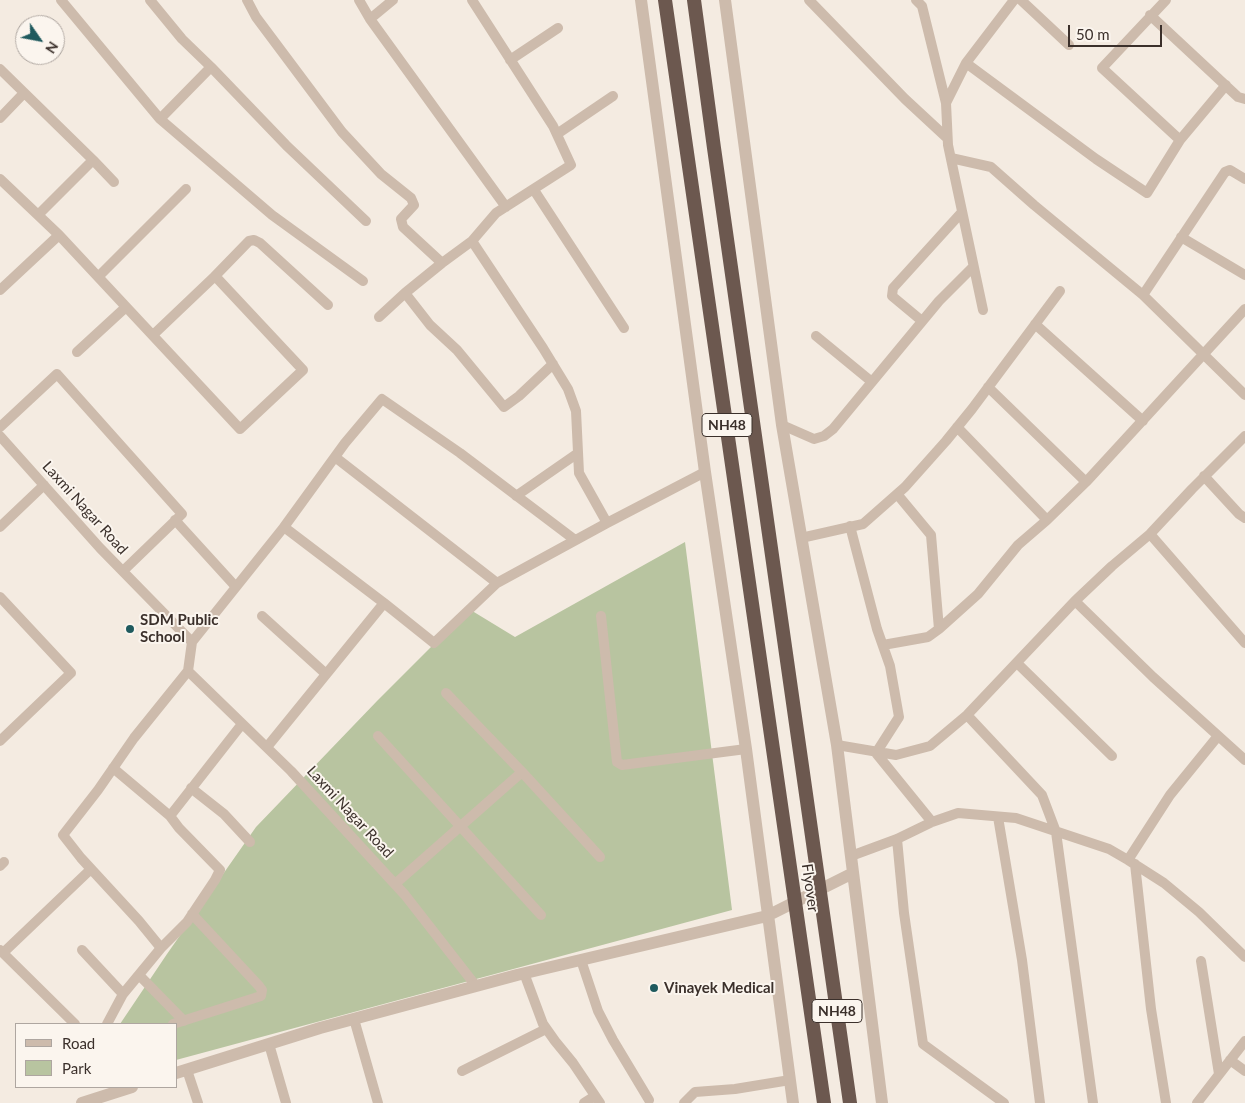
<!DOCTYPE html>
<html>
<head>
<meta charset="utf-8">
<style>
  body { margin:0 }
  #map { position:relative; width:1245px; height:1103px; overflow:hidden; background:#f4ebe1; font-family:Lato,sans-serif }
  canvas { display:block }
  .legend { position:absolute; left:15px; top:1023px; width:162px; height:65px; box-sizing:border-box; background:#fbf5ee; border:1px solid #aea6a0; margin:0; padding:6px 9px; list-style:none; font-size:15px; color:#3b302b }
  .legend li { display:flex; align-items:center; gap:10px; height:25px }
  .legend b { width:25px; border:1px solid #aea6a0 }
  .north { position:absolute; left:15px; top:15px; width:50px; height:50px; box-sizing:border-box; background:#fbf5ee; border:1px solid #aea6a0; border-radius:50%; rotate:123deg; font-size:14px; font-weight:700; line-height:20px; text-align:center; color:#3b302b }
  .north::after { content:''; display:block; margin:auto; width:18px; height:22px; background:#1f5a5e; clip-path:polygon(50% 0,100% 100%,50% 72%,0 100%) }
  .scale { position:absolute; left:1068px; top:25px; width:94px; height:22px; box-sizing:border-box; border:2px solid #3b302b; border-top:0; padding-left:6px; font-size:15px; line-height:18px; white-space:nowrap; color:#3b302b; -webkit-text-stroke:4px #fbf5ee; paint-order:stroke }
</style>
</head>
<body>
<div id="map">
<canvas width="1245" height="1103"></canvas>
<ul class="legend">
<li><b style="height:6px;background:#cdbbac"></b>Road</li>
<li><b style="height:14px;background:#b8c4a0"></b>Park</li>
</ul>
<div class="north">N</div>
<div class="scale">50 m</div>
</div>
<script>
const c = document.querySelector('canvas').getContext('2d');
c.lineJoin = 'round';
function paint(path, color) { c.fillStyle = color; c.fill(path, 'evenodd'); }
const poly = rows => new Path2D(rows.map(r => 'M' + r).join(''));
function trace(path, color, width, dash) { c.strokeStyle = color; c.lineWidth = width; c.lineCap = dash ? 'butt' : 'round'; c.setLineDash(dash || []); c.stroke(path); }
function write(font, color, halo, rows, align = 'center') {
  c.font = font + ' Lato,sans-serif'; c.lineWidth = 4; c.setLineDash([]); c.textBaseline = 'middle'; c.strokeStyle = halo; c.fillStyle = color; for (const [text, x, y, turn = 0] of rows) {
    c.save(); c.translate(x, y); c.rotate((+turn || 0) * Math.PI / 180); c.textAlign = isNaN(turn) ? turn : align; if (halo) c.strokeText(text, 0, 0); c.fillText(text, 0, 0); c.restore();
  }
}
paint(poly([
  [685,542,732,910,176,1060,176,1024,120,1024,167,954,256,827,377,701,469,609,515,637]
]), '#b8c4a0');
trace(poly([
  [61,0,160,119,211,67],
  [150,0,182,39,211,67,286,145,366,221],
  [247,0,256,17,342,132,381,174,411,198,414,205,401,219,403,227,442,263],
  [359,0,370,19,506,207],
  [472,0,553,126,571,165,496,213,472,241,442,263,405,293,430,325,457,350,504,407,519,396,553,364],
  [809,0,905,99,946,137],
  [916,0,922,6,946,103],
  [1021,0,1069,45],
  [1166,0,1102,68,1180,140],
  [1150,15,1238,97,1245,99],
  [370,19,393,0],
  [510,60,558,28],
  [966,63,1096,159,1147,193,1180,140,1226,85],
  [0,69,93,160,114,182],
  [0,118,24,93],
  [160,119,272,215,363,281],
  [557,134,613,96],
  [951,158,991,167,1034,205,1143,295,1225,172,1230,170,1245,179],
  [0,179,59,235,240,429,303,370,215,276],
  [534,190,624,328],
  [38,215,93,160],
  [1181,237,1245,275],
  [472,241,543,348,568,389,576,411,579,473,607,523],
  [98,277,186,189],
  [0,290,59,235],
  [1143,295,1245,395],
  [983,310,948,145,946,103,966,63,1014,0],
  [379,317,405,293],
  [922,321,892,296,893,288,962,212],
  [1035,324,1143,421],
  [153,335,215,276,249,241,254,240,260,243,328,305],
  [816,336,872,382],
  [77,352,126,307],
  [988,387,1086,482],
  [782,425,814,439,824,436,833,429,939,301,973,267],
  [0,427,57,374,182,514,123,571],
  [957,427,1047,520],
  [0,436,100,548,192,642],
  [335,457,497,583],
  [1204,476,1239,514,1245,518],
  [516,496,578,453],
  [175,520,236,587],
  [850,526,877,629,890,666,899,717,876,753,932,822],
  [0,527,44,485],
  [284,527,345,443,382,399,460,453,575,540],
  [1150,534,1245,643],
  [801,538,863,524,905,487,946,441,972,409,1060,291],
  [0,597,71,673,0,741],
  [1075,601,1153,677,1245,760],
  [262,616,326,674],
  [601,616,617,762,622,765,746,749],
  [939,629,978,594,1018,545,1047,520,1086,482,1245,309],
  [883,645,928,637,939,629,931,535,897,494],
  [1017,663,1112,756],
  [188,671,291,771,405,895,476,986],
  [446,693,522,772,600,857],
  [967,715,1042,795,1056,832,1093,1103],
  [378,736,541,915],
  [837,745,896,755,930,746,967,715,1075,601,1112,566,1150,534,1192,489,1245,436],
  [267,747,384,603],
  [113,768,170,816,179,828,220,870,215,880,187,922,161,948],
  [191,788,224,814,250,842],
  [170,816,242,724],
  [998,817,1022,960,1040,1103],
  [897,839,904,913,923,1044,1004,1103],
  [851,856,897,839,932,822,958,813,1016,818,1109,849,1128,860,1164,883,1199,912,1245,957],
  [1128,860,1170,795,1218,736],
  [1135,864,1151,1009,1166,1103],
  [0,866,4,862],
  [395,884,522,772],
  [0,950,75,1024],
  [82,950,123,994],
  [3,953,91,869],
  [581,960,598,1011,613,1040,649,1100],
  [1201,961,1219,1074],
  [524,973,543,1024,555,1041,573,1063,600,1103],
  [139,975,184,1021],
  [354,1019,378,1103],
  [107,1024,123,994,161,948,139,921,81,858,63,835,98,790,134,738,188,671,192,642,284,527,384,603,434,643,497,583,607,523,705,472],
  [173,1024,261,996,262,990,259,986,192,914],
  [269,1044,286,1103],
  [1230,1060,1245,1071],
  [187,1070,198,1103],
  [462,1071,546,1029],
  [584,1103,595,1096],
  [684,1103,695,1092,735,1089,790,1080],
  [1197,1103,1245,1041]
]), '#cdbbac', 10);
trace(poly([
  [641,0,705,472,746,749,793,1103],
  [725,0,782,425,837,745,882,1103],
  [176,1073,320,1028,517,975,767,916,853,873],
  [82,1103,132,1087]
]), '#cdbbac', 12);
trace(poly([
  [665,0,824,1103],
  [694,0,714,148,850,1103]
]), '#6c584f', 14);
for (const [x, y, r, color] of [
  [130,629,5,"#1f5a5e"],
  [654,988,5,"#1f5a5e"]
]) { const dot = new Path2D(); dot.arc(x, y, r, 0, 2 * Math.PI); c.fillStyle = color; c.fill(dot); trace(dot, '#fbf5ee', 2); }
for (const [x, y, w] of [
  [727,425,50],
  [837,1011,50]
]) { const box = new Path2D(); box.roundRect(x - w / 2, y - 11.5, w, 23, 4); c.fillStyle = '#fbf5ee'; c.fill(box); trace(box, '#3b302b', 1); }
write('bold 14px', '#3b302b', null, [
  ["NH48",727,425],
  ["NH48",837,1011]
]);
write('15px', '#3b302b', '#fbf5ee', [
  ["Laxmi Nagar Road",85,508,48],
  ["Laxmi Nagar Road",350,812,47],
  ["Flyover",810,888,82]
]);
write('bold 15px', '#3b302b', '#fbf5ee', [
  ["SDM Public",140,620],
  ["School",140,637],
  ["Vinayek Medical",664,988]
], 'left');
</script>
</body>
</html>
